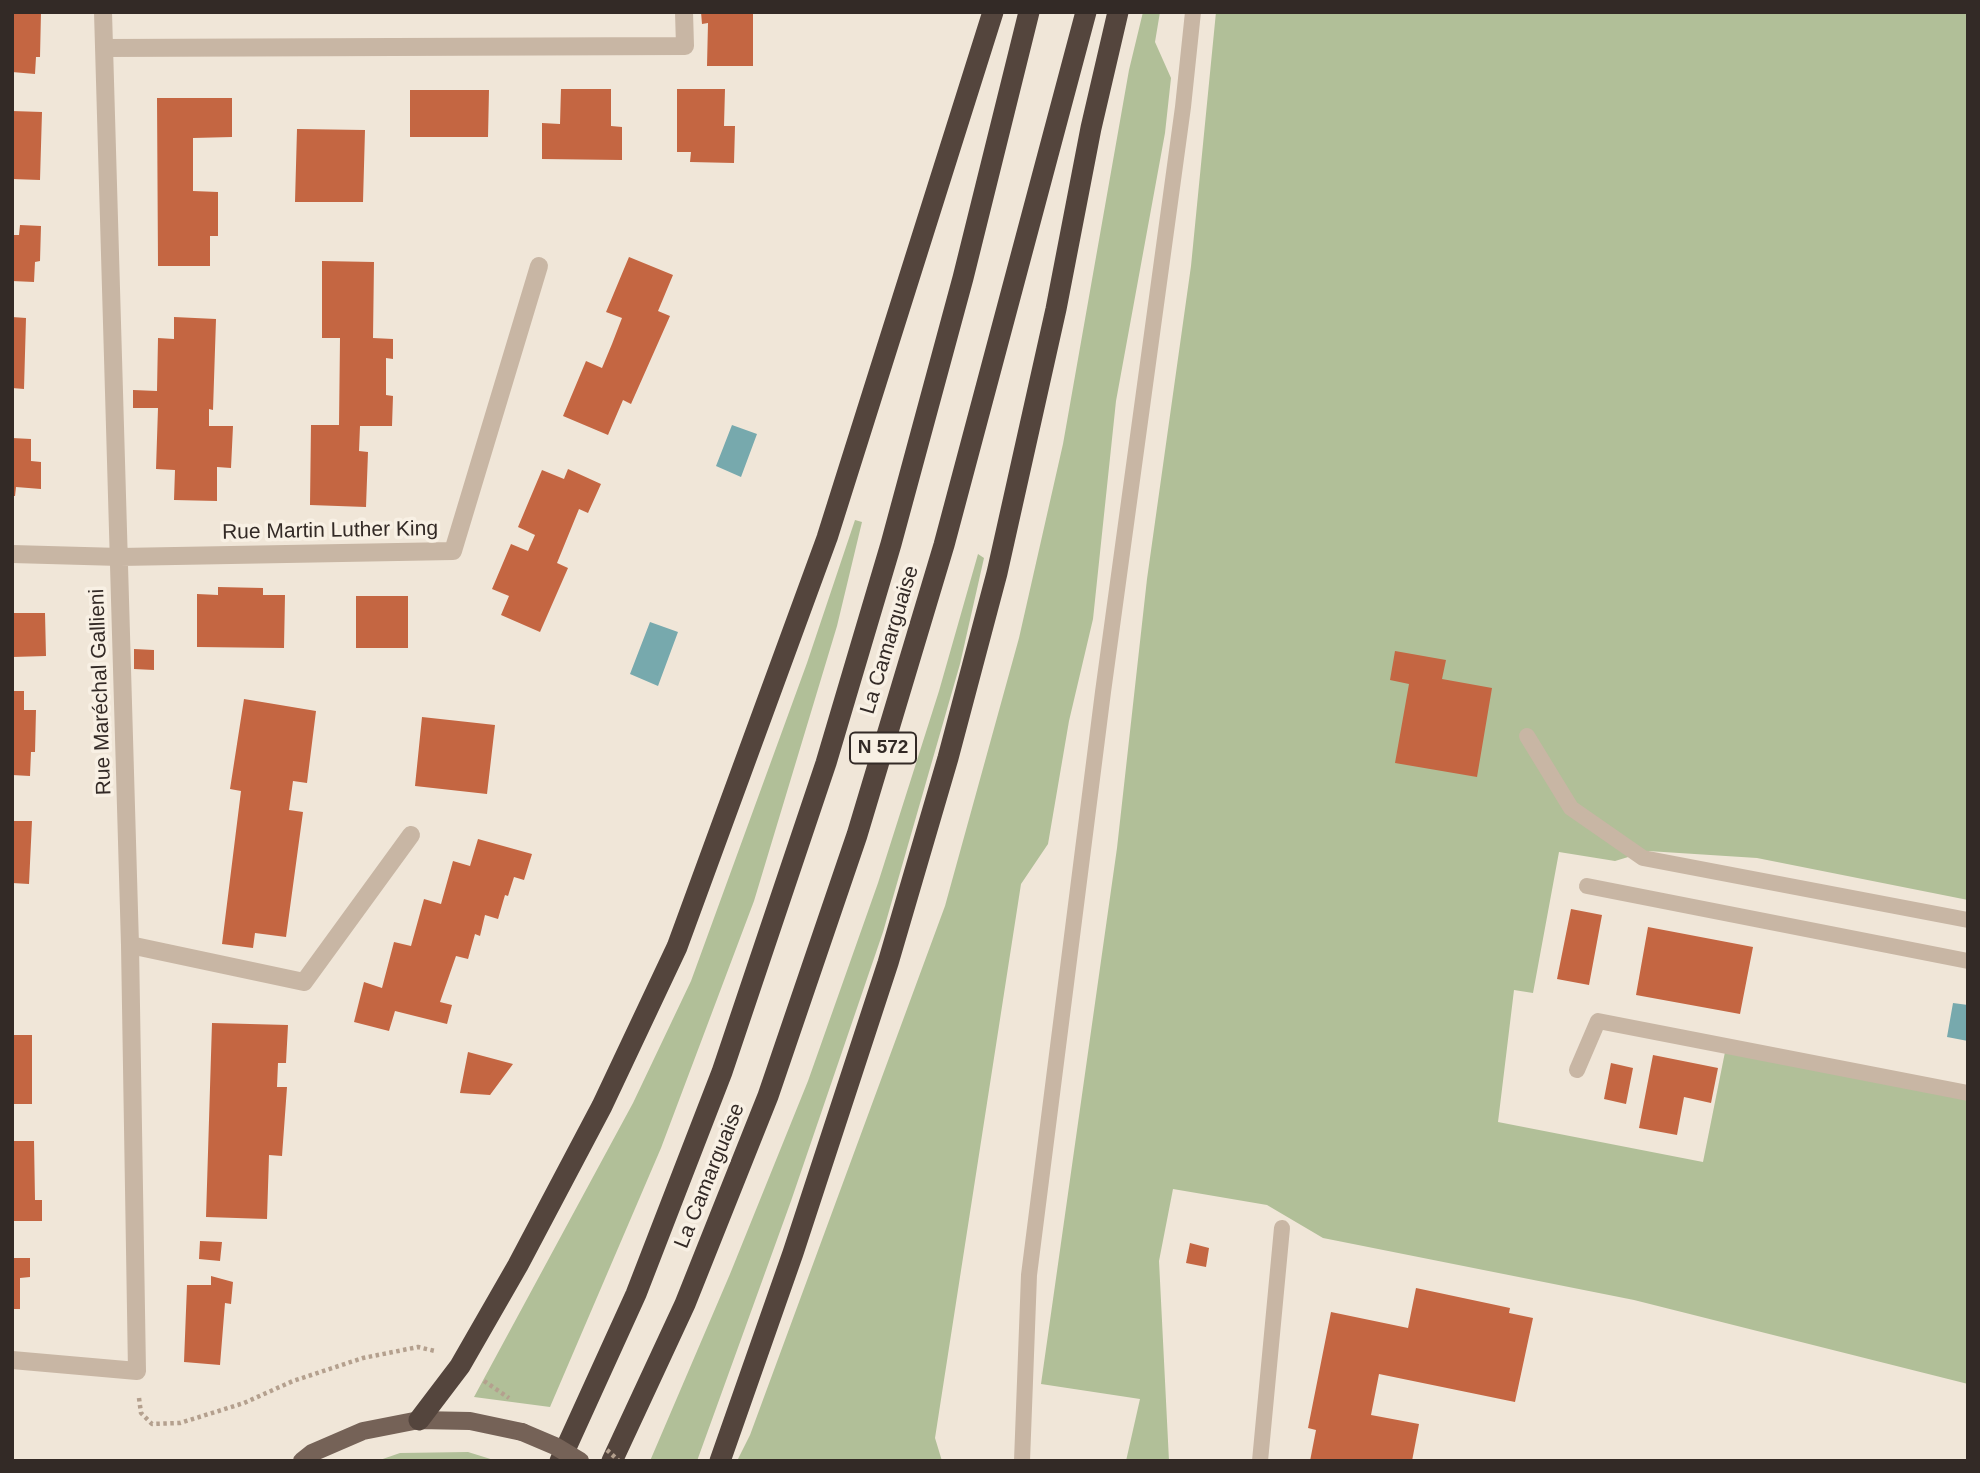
<!DOCTYPE html>
<html>
<head>
<meta charset="utf-8">
<style>
  body { margin:0 }
  #map { position:relative; width:1980px; height:1473px; overflow:hidden; background:#f0e6d8; font-family:Helvetica,sans-serif }
  canvas { display:block }
  .frame { position:absolute; inset:0; border:14px solid #332a26; pointer-events:none }
</style>
</head>
<body>
<div id="map">
<canvas width="1980" height="1473"></canvas>
<div class="frame"></div>
</div>
<script>
const c = document.querySelector('canvas').getContext('2d');
c.lineJoin = 'round';
function paint(path, color) { c.fillStyle = color; c.fill(path, 'evenodd'); }
const poly = rows => new Path2D(rows.map(r => 'M' + r).join(''));
function trace(path, color, width, dash) { c.strokeStyle = color; c.lineWidth = width; c.lineCap = dash ? 'butt' : 'round'; c.setLineDash(dash || []); c.stroke(path); }
function write(font, color, halo, rows, align = 'center') {
  c.font = font + ' Helvetica,sans-serif'; c.lineWidth = 7; c.setLineDash([]); c.textBaseline = 'middle'; c.strokeStyle = halo; c.fillStyle = color; for (const [text, x, y, turn = 0] of rows) {
    c.save(); c.translate(x, y); c.rotate((+turn || 0) * Math.PI / 180); c.textAlign = isNaN(turn) ? turn : align; if (halo) c.strokeText(text, 0, 0); c.fillText(text, 0, 0); c.restore();
  }
}
paint(poly([
  [1143,12,1160,12,1155,42,1171,78,1165,133,1116,401,1093,619,1069,721,1048,844,1021,884,935,1438,942,1461,737,1461,750,1435,945,906,1019,638,1063,444,1129,70],
  [1216,12,1968,12,1968,900,1757,858,1648,851,1615,861,1559,852,1533,993,1514,990,1498,1122,1703,1162,1725,1052,1968,1100,1968,1384,1634,1300,1323,1238,1267,1205,1173,1189,1159,1261,1169,1461,1126,1461,1140,1399,1041,1384,1117,848,1147,579,1191,266],
  [855,520,862,522,837,626,754,901,661,1148,550,1407,474,1397,633,1103,691,981,807,663],
  [978,554,984,558,960,664,883,932,791,1201,697,1461,650,1461,730,1274,808,1081,878,883,939,691],
  [468,1452,497,1461,377,1461,400,1453]
]), '#b1bf98');
paint(poly([
  [732,425,757,434,741,477,716,466],
  [650,622,678,632,658,686,630,674],
  [1953,1003,1968,1005,1968,1041,1947,1037]
]), '#77a9ad');
paint(poly([
  [12,12,41,12,40,57,36,57,35,74,12,72],
  [701,12,753,12,753,66,707,66,708,23,702,24],
  [561,89,611,89,611,126,622,127,622,160,542,159,542,123,560,124],
  [677,89,725,89,724,126,735,126,734,163,690,162,691,152,677,152],
  [410,90,489,90,488,137,410,137],
  [157,98,232,98,232,137,193,138,193,191,218,192,218,236,210,236,210,266,158,266],
  [12,111,42,112,40,180,12,179],
  [297,129,365,130,363,202,295,202],
  [20,225,41,226,40,261,35,262,34,282,12,281,12,235,19,235],
  [629,257,673,275,658,311,670,316,631,404,623,400,608,435,563,416,586,361,602,368,612,344,622,318,606,312],
  [322,261,374,262,373,338,393,339,393,359,386,358,386,395,393,396,392,426,360,426,359,451,368,452,366,507,310,505,311,425,339,425,340,338,322,338],
  [12,317,26,318,24,389,12,388],
  [174,317,216,319,213,410,209,409,209,426,233,426,231,468,217,467,217,501,174,500,175,470,156,469,158,408,133,408,133,390,157,391,158,338,174,339],
  [12,438,31,439,31,461,41,462,41,489,16,487,15,496,12,496],
  [568,469,601,484,588,513,579,509,557,563,568,568,540,632,501,615,509,596,492,589,511,544,528,551,535,535,518,527,542,470,564,479],
  [218,587,263,588,263,595,285,595,284,648,197,647,197,594,218,595],
  [356,596,408,596,408,648,356,648],
  [12,613,45,613,46,656,12,657],
  [134,649,154,650,154,670,134,669],
  [1395,651,1446,660,1442,679,1492,688,1477,777,1395,763,1409,684,1390,680],
  [12,691,24,691,24,710,36,710,35,752,31,752,30,776,12,775],
  [244,699,316,711,307,783,293,781,289,810,303,812,286,937,255,933,253,948,222,944,241,791,230,789],
  [422,717,495,725,487,794,415,786],
  [12,821,32,821,29,884,12,883],
  [478,839,532,854,524,880,514,877,508,896,505,895,498,919,485,915,480,936,475,934,468,959,456,956,440,1002,452,1005,447,1024,395,1011,389,1031,354,1022,364,982,382,988,394,942,411,946,424,899,441,904,453,861,470,866],
  [1571,909,1602,915,1589,985,1557,979],
  [1648,927,1753,947,1740,1014,1636,995],
  [212,1023,288,1025,286,1063,278,1063,277,1087,287,1087,282,1156,269,1155,267,1219,206,1217],
  [12,1035,32,1035,32,1104,12,1104],
  [468,1052,513,1064,490,1095,460,1093],
  [1653,1055,1718,1068,1711,1103,1684,1097,1677,1135,1639,1128],
  [1611,1063,1633,1068,1626,1104,1604,1099],
  [12,1141,34,1141,35,1200,42,1200,42,1221,12,1221],
  [200,1241,222,1242,220,1261,199,1259],
  [1190,1243,1209,1248,1206,1267,1186,1263],
  [12,1258,30,1258,30,1277,20,1278,20,1309,12,1309],
  [211,1276,233,1282,231,1304,225,1303,220,1365,184,1362,187,1285,211,1285],
  [1416,1288,1510,1308,1509,1313,1533,1318,1515,1402,1379,1374,1371,1415,1419,1424,1412,1461,1310,1461,1316,1430,1308,1428,1331,1312,1408,1328]
]), '#c46642');
trace(poly([
  [484,1381,509,1398],
  [139,1398,141,1413,152,1424,180,1423,244,1403,293,1381,363,1358,418,1347,435,1351]
]), '#b4a08e', 4.5, [3.5, 3.5]);
trace(poly([
  [1527,736,1571,808,1643,858,1968,920],
  [1587,886,1968,961],
  [1577,1070,1598,1021,1968,1093],
  [1022,1461,1029,1275,1103,692,1183,107,1193,12],
  [1260,1461,1282,1228]
]), '#c8b6a4', 16);
trace(poly([
  [104,48,685,46,684,12],
  [12,554,120,557,453,551,539,266],
  [130,945,304,982,411,835],
  [12,1360,137,1371,130,945,103,12]
]), '#c8b6a4', 18);
trace(poly([
  [302,1461,312,1453,363,1431,419,1420,470,1421,522,1432]
]), '#756257', 18);
trace(poly([
  [419,1420,460,1366,518,1265,602,1106,677,947,827,538,993,12],
  [560,1461,636,1294,722,1072,826,763,891,544,963,278,1029,12],
  [612,1461,685,1304,768,1096,857,835,944,545,1086,12],
  [720,1461,793,1253,888,963,948,758,997,573,1056,309,1091,128,1118,12]
]), '#54453d', 21);
trace(poly([
  [607,1450,619,1461]
]), '#b4a08e', 4.5, [3.5, 3.5]);
trace(poly([
  [522,1432,555,1446,580,1461]
]), '#756257', 18);
for (const [x, y, w] of [
  [883,748,66]
]) { const box = new Path2D(); box.roundRect(x - w / 2, y - 15.5, w, 31, 5); c.fillStyle = '#f8f0e4'; c.fill(box); trace(box, '#332a26', 2); }
write('bold 19px', '#332a26', null, [
  ["N 572",883,748]
]);
write('21px', '#332a26', '#f8f0e4', [
  ["Rue Martin Luther King",330,531,-1],
  ["La Camarguaise",890,640,-73],
  ["Rue Maréchal Gallieni",101,692,-92],
  ["La Camarguaise",710,1176,-68]
]);
</script>
</body>
</html>
